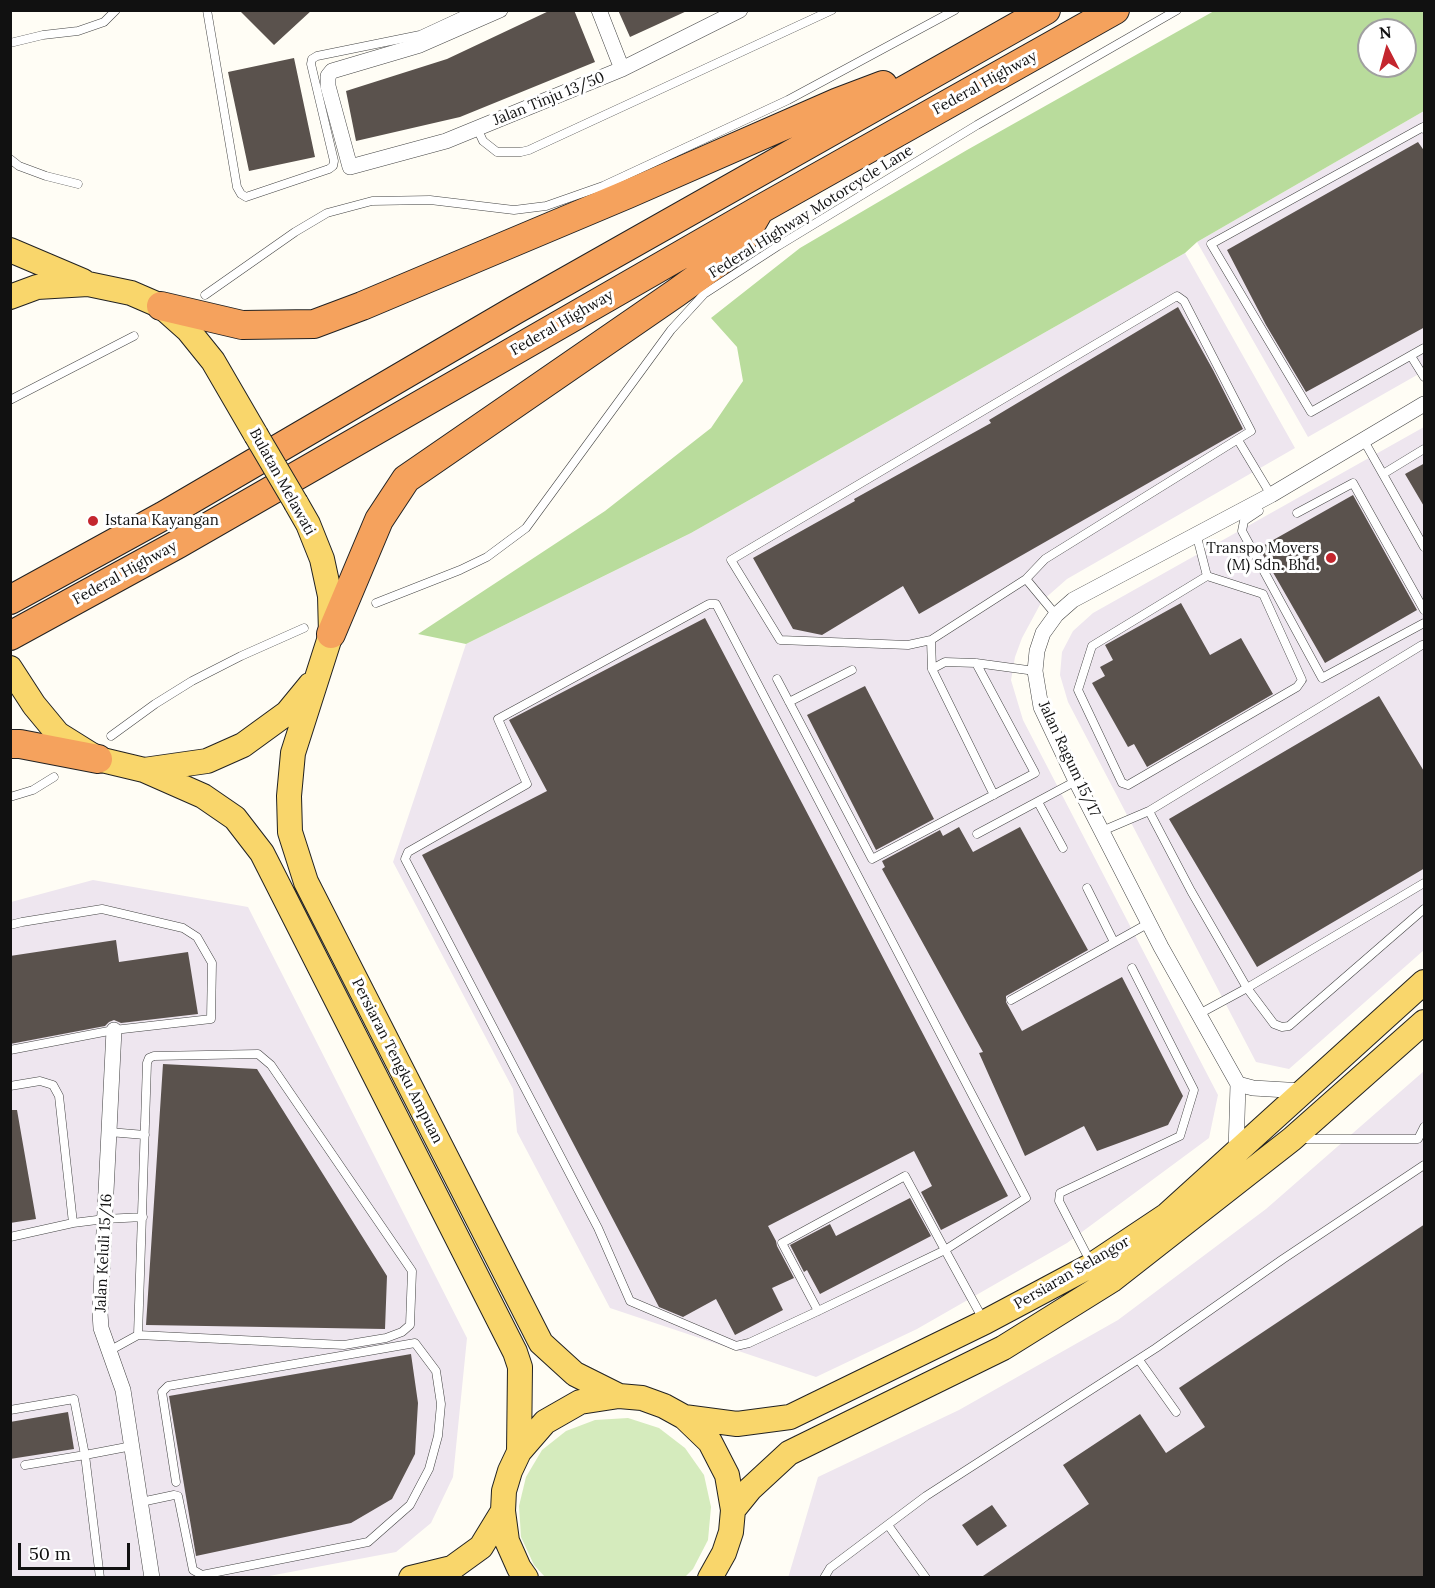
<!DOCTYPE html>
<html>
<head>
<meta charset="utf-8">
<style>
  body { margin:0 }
  #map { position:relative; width:1435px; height:1588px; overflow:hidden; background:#fffdf5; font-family:Lora,serif }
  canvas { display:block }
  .frame { position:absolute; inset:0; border:12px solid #111; pointer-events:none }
  .north { position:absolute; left:1357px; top:18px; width:60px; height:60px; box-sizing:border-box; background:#fff; border:2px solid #a0a0a0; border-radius:50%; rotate:354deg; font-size:16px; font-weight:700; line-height:24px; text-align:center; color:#111 }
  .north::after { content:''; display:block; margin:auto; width:21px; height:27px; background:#c4262e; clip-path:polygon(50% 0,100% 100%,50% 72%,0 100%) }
  .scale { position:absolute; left:18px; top:1543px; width:112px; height:27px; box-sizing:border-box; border:3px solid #111; border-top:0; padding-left:8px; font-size:18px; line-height:21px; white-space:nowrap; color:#111; -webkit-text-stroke:4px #fff; paint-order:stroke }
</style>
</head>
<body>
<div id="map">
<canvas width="1435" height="1588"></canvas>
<div class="frame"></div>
<div class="north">N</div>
<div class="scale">50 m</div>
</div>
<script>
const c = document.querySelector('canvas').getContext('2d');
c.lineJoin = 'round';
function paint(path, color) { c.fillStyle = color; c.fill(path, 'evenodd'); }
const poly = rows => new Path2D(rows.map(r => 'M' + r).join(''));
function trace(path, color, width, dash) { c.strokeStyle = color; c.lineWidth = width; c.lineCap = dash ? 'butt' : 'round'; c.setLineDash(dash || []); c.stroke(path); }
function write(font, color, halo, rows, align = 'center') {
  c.font = font + ' Lora,serif'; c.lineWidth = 6; c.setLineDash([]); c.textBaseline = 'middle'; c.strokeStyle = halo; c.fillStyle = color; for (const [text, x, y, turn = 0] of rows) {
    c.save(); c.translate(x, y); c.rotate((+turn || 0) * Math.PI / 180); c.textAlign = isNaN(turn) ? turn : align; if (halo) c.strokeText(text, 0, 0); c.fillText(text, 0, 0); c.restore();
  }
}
paint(poly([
  [1424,111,1424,371,1308,437,1197,242],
  [1185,253,1295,448,1067,579,1042,601,1022,638,1015,657,1011,680,1023,720,1218,1095,1209,1138,1067,1243,917,1329,816,1377,610,1308,517,1132,513,1089,393,862,466,644,691,533],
  [1424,427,1424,950,1289,1069,1256,1062,1068,702,1060,675,1062,652,1073,631,1093,613],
  [93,880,248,907,467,1338,453,1477,431,1523,396,1552,264,1577,11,1578,11,902],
  [1424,1071,1424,1577,788,1578,818,1477,959,1410,1118,1320,1266,1209]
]), '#eee6ef');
paint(poly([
  [628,1418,659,1428,685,1448,704,1475,711,1507,708,1540,693,1569,685,1577,545,1577,534,1565,521,1537,519,1506,526,1477,542,1450,566,1431,595,1420]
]), '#d5ebbd');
paint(poly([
  [1214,11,1424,11,1424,111,1197,242,1185,253,691,533,466,644,418,634,605,511,711,428,743,381,737,347,711,318,800,248,967,150],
  [1369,30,1405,30,1405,66,1369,66]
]), '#b9dc9c');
paint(poly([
  [239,10,312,10,274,45],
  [551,10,574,10,595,62,460,117,356,141,346,91,447,59],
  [618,10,689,10,630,37],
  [294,58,315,157,249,171,228,72],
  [1418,142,1425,152,1425,327,1306,392,1266,325,1227,250],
  [1178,307,1213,370,1243,429,919,614,903,586,822,635,793,629,753,558,855,501,854,499,991,423,989,420],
  [1425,463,1425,508,1405,474],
  [1353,495,1417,610,1325,663,1259,548],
  [1181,603,1210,655,1241,638,1273,694,1147,767,1134,744,1128,747,1092,683,1105,676,1100,667,1113,660,1105,645],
  [705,618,1008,1196,941,1230,921,1192,932,1186,914,1151,768,1226,776,1241,777,1246,794,1278,772,1288,783,1310,735,1335,716,1299,683,1317,659,1307,422,855,547,791,509,720],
  [865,686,934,819,876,850,807,715],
  [1379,696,1425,773,1425,868,1257,967,1169,819],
  [959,827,973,852,1020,827,1088,950,1006,996,1006,1002,1022,1031,1122,977,1183,1096,1168,1125,1097,1151,1084,1126,1025,1156,979,1053,983,1052,882,869,885,867,882,861,940,830,943,836],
  [116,940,119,962,188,952,198,1014,121,1023,114,1020,109,1022,105,1026,10,1044,10,956],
  [163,1064,257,1069,387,1276,385,1329,146,1325],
  [10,1110,17,1110,36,1219,10,1223],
  [910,1198,931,1236,820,1294,807,1270,804,1272,790,1245,830,1224,836,1236],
  [1425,1224,1425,1578,980,1578,1089,1504,1063,1465,1140,1414,1166,1453,1205,1427,1179,1388],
  [411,1354,418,1403,415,1454,392,1499,351,1523,196,1556,169,1396],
  [68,1412,74,1449,10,1459,10,1422],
  [992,1505,1007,1526,977,1546,962,1525]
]), '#5a524d');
const lane = poly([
  [207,10,237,187,241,194,246,197,329,169,333,166,334,161,311,64,312,59,317,56,420,35,474,10],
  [10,43,43,35,78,31,104,22,116,10],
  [477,128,483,141,497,152,521,152,529,150,832,10],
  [1424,129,1423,127,1211,244,1311,412,1424,348],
  [10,159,19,166,46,176,78,184],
  [205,295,295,232,327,213,372,201,430,200,514,210,546,206,603,186,788,100,955,10],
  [1411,356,1424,377],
  [10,400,134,336],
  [1363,439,1424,547],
  [1238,440,1271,495],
  [1383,474,1424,449],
  [1251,505,1259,511,1244,521,1242,531,1322,678,1424,623],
  [1297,513,1353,483,1424,610],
  [1196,533,1207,576,1092,646,1078,690,1122,783,1128,785,1297,687,1302,680,1263,594,1207,576],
  [1026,579,931,640,908,645,780,640,731,560,1177,296,1184,301,1251,431,1045,559,1026,579,1056,615],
  [376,603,460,570,487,557,526,528,671,330,704,294,778,246,977,125,1177,10],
  [931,640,932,669],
  [777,679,872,859,1035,773,976,663],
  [789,702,852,670],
  [111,736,155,704,192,681,241,656,304,628],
  [994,795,932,669,945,662,976,663,1035,671],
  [10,797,33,790,54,777],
  [1038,802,1063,848],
  [1149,811,1191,891,1247,988,1274,1024,1282,1027,1289,1026,1424,909],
  [1102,831,1149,811,1422,645,1424,645],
  [977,834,1076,781],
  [1087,888,1114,942],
  [10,925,22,922,102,909,183,928,197,937,212,963,211,1019,114,1030,10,1050],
  [1011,1000,1149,923],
  [1199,1014,1247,988,1424,883],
  [10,1086,40,1081,53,1085,59,1096,73,1223,10,1237],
  [109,1132,145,1135],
  [1301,1139,1418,1139,1424,1127],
  [73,1223,105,1219,143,1217],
  [1090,1261,1059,1201,1060,1193,1180,1136,1194,1090,1132,968],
  [818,1311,782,1243,905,1176,945,1250,1026,1198,716,604,709,604,498,719,527,784,408,852,405,859,598,1228,630,1301,736,1346,749,1343,818,1311,945,1250,984,1321],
  [109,1351,138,1335,344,1345,386,1338,402,1332,410,1325,412,1271,271,1065,258,1054,154,1056,149,1058,147,1063,138,1335],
  [1139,1360,1176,1412],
  [10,1410,74,1399,85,1455,25,1465],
  [141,1502,174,1495,178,1496,193,1570,202,1575,368,1542,410,1505,429,1469,438,1436,441,1404,436,1371,415,1343,168,1386,162,1392,176,1482],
  [888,1525,926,1578],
  [100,1578,85,1455,132,1446],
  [824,1578,830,1568,926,1496,1156,1348,1283,1259,1424,1165]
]);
const street = poly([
  [500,10,420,45,332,71,328,76,328,86,350,167,446,141,622,69,740,10],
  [599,10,622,69],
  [114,1030,100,1313,101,1328,123,1390,152,1578],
  [1238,1084,1253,1088,1304,1091],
  [1236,1152,1238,1084,1161,947,1076,781,1041,707,1035,671,1037,651,1043,633,1056,615,1073,600,1271,495,1424,404]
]);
const primary = poly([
  [10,250,83,281],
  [10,297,37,287,88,284,131,293,161,306,188,330,213,361,256,435],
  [296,503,308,524,322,559,330,596,331,634,293,753,289,796,290,832,306,882,541,1343,575,1374,619,1396],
  [10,668,34,705,58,734,98,759,144,770,207,761,243,745,287,713,310,685],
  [144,770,203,796,235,818,262,853,515,1352,520,1367,519,1452],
  [684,1417,737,1424,790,1417,985,1322,1092,1265,1167,1215,1424,982],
  [733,1510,750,1489,789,1453,1003,1348,1112,1280,1292,1139,1424,1022],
  [411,1578,452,1568,481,1547,503,1511],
  [526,1578,519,1568,507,1541,503,1511,504,1491,510,1471,519,1452,545,1422,580,1402,619,1396,642,1398,664,1406,684,1417,710,1442,727,1475,733,1510,731,1532,724,1553,710,1578]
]);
const highway = poly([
  [161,306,242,325,314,324,362,306,628,194,838,102,883,85],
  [10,600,163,516,515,310,1046,10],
  [331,634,379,520,406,479,676,293,737,249,759,211],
  [10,636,178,544,761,209,1115,10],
  [10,744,20,744,98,759]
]);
trace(lane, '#444', 9);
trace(street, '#444', 16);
trace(primary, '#222', 26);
trace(highway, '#222', 30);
trace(lane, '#fff', 8);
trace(street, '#fff', 15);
trace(primary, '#f9d66b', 24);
trace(highway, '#f5a25d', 28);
const primaryBridge = poly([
  [256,435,296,503]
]);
trace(primaryBridge, '#222', 26, []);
trace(primaryBridge, '#f9d66b', 24);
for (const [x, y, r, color] of [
  [93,521,6,"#c4262e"],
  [1331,558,6,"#c4262e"]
]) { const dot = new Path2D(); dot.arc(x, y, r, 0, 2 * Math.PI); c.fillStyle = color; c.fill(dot); trace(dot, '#fff', 2); }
write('15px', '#111', '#fff', [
  ["Federal Highway",985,83,-29],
  ["Jalan Tinju 13/50",549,99,-22],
  ["Federal Highway Motorcycle Lane",811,212,-32],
  ["Federal Highway",562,323,-30],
  ["Bulatan Melawati",282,482,61],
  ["Federal Highway",125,573,-29],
  ["Jalan Ragum 15/17",1069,759,65],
  ["Persiaran Tengku Ampuan",397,1061,63],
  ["Jalan Keluli 15/16",104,1253,-87],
  ["Persiaran Selangor",1072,1273,-30]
]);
write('15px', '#111', '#fff', [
  ["Istana Kayangan",105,521],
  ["Transpo Movers",1319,549,"right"],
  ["(M) Sdn. Bhd.",1319,566,"right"]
], 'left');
</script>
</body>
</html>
